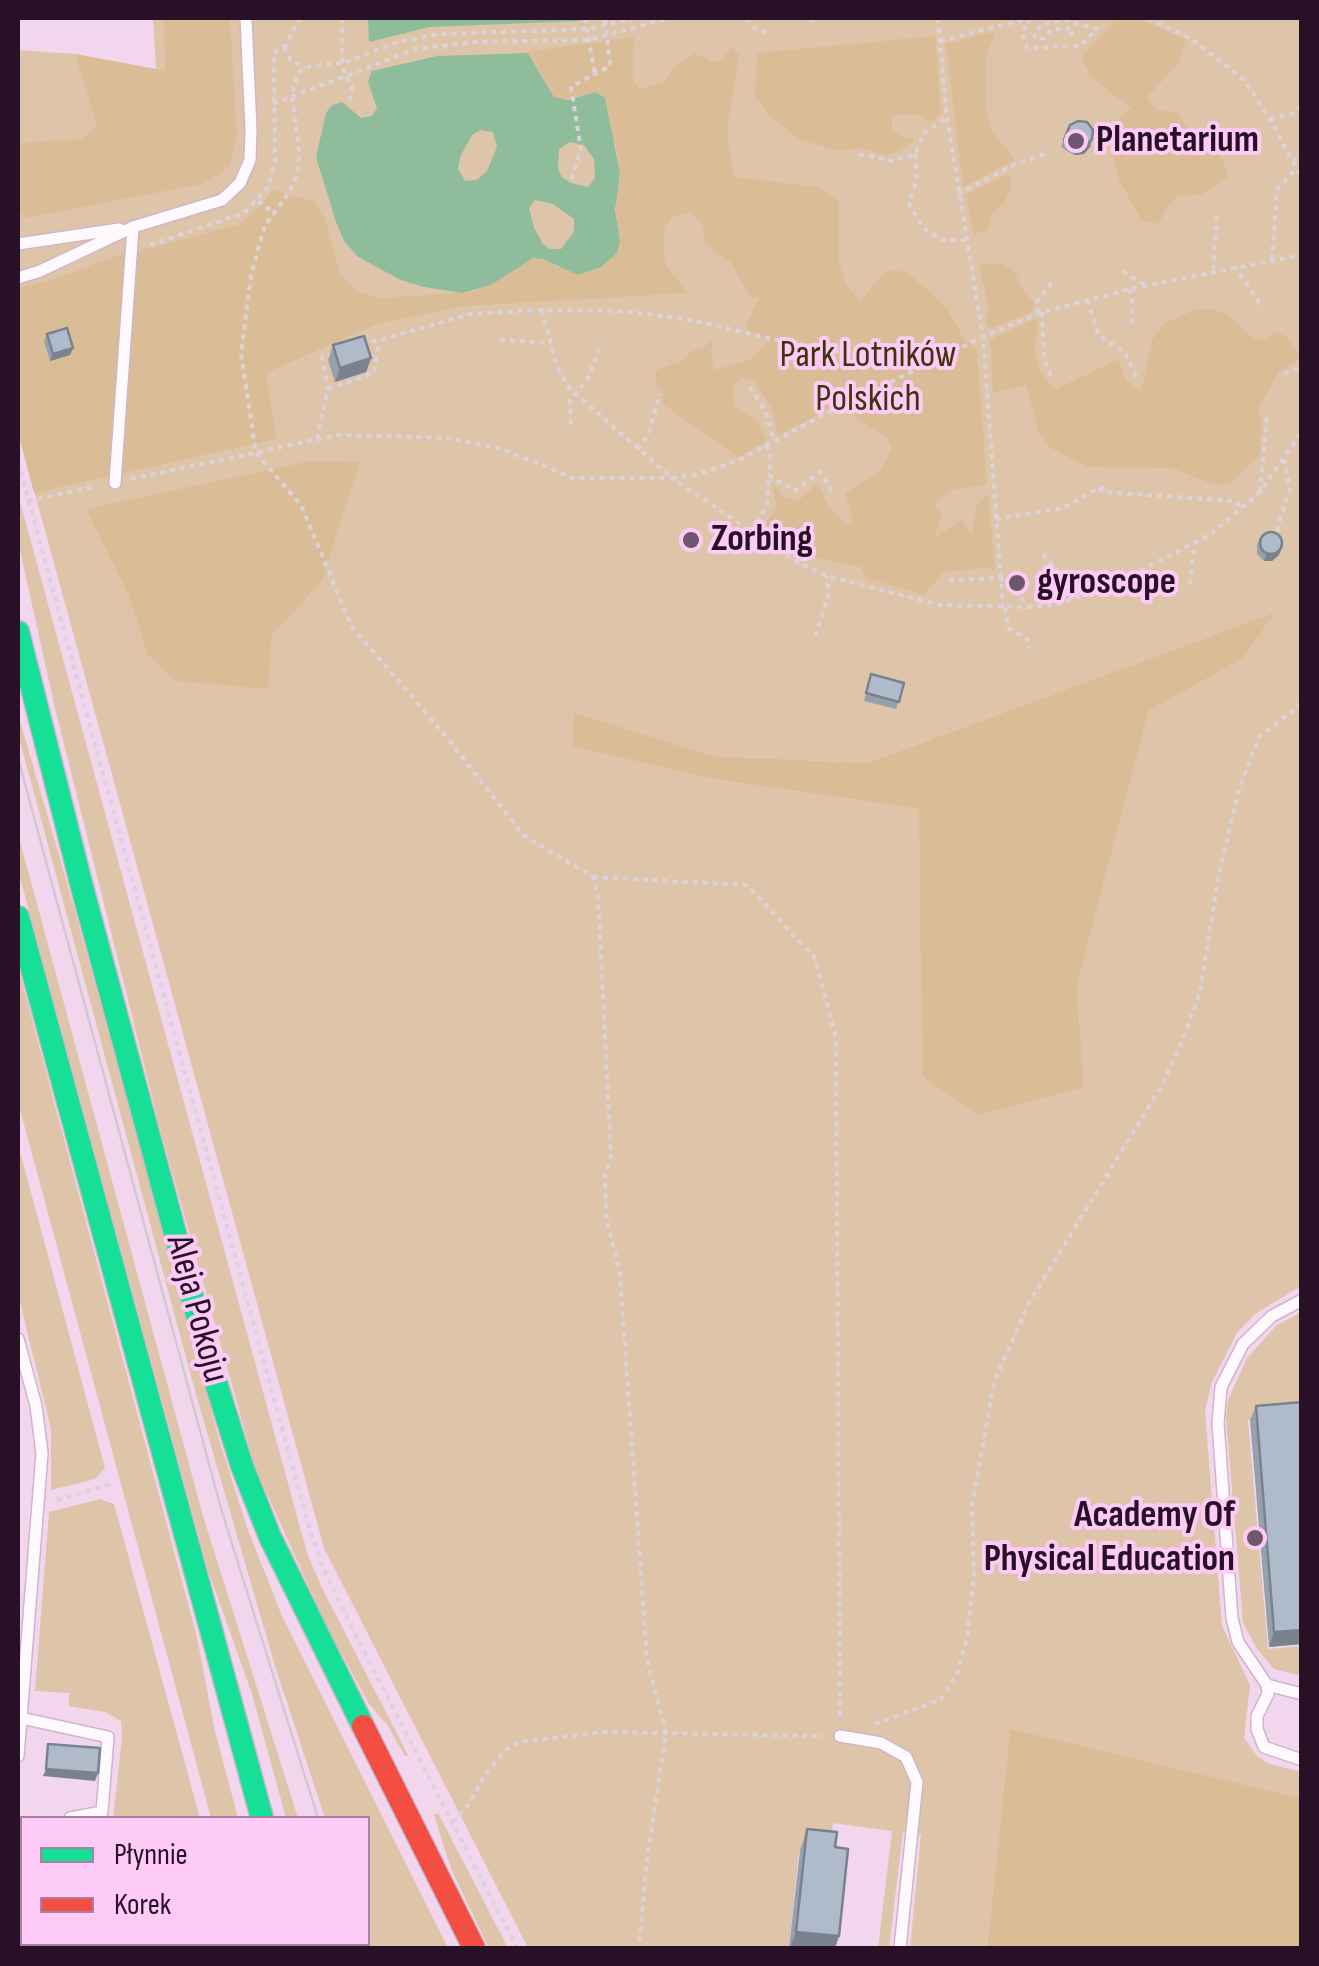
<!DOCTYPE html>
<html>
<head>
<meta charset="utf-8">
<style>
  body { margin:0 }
  #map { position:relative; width:1319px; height:1966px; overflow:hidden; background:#f2d6ee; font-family:"Sofia Sans Condensed",sans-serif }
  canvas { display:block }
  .frame { position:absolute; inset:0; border:20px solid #281126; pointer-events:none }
  .legend { position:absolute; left:20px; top:1816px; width:350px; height:130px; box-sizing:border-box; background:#fecaf6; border:2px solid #a880a3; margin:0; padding:12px 18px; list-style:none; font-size:30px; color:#281126 }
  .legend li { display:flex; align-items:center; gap:20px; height:50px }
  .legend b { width:50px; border:2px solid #a880a3 }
</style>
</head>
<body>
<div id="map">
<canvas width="1319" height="1966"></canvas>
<div class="frame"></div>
<ul class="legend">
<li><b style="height:12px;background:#16e098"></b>Płynnie</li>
<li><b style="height:12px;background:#f24e42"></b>Korek</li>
</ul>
</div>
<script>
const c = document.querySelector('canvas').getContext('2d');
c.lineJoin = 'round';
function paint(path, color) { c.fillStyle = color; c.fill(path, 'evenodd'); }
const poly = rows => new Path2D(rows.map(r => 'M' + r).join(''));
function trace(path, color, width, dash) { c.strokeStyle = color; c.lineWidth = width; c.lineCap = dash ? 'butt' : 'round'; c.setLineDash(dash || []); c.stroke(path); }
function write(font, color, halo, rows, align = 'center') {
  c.font = font + ' "Sofia Sans Condensed",sans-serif'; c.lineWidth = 8; c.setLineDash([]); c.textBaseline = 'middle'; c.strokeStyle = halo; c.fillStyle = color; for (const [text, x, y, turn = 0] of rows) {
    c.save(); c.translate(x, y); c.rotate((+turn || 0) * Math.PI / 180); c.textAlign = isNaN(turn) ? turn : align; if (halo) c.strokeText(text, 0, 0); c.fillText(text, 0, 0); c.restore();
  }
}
paint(poly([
  [153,18,1301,18,1301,1286,1255,1314,1237,1333,1212,1382,1205,1411,1222,1626,1250,1685,1244,1738,1258,1757,1270,1764,1301,1772,1301,1798,1010,1730,987,1948,910,1948,921,1834,903,1832,889,1948,878,1948,892,1831,833,1823,829,1853,799,1851,789,1948,528,1948,324,1548,18,432,18,50,75,54,156,69],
  [1273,614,1244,658,1149,711,1077,986,1084,1087,922,1076,920,809,713,779,572,745,575,714,714,756,867,763],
  [18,494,307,1553,322,1588,408,1755,405,1756,388,1726,369,1704,326,1625,255,1467,161,1132,54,704,18,541],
  [18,714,74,907,221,1446,248,1530,282,1616,448,1948,367,1948,368,1818,325,1818,275,1666,197,1398,18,734],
  [18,834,203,1516,298,1818,286,1818,252,1694,209,1573,18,870],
  [18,967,197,1637,215,1731,238,1818,211,1818,18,1102],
  [18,1144,105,1468,95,1479,51,1490,51,1429,18,1294],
  [1301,1312,1301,1415,1248,1420,1268,1649,1301,1646,1301,1676,1274,1669,1257,1649,1243,1623,1226,1418,1228,1400,1247,1358,1277,1325],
  [100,1499,114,1504,200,1818,113,1818,122,1739,121,1721,105,1712,69,1706,69,1693,35,1691,49,1512],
  [438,1813,508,1948,489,1948,451,1869,434,1815],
  [22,1848,22,1944,234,1944,236,1948,18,1948,18,1851]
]), '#dec5a9');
paint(poly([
  [164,18,230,18,237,136,230,164,222,173,201,184,27,218,18,211,18,143,81,139,97,126,75,54,165,71],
  [1113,18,1142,20,1186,39,1179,63,1146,98,1158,110,1178,113,1191,132,1223,159,1228,177,1203,194,1178,196,1169,204,1158,224,1142,221,1119,180,1113,154,1113,133,1120,118,1131,108,1090,76,1082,59,1084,53,1113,24],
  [996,31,986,56,986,112,993,132,1015,160,963,187,946,44],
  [935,36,941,114,930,122,916,114,892,115,892,130,904,137,914,138,913,142,888,156,861,148,836,151,797,138,770,116,755,96,757,53],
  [634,37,633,82,640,89,664,82,677,65,694,53,713,62,721,60,731,47,739,54,727,129,734,177,818,187,839,201,839,263,846,284,860,301,887,270,907,272,946,307,965,341,977,348,987,485,955,489,939,499,936,507,942,513,933,539,962,519,972,536,976,507,988,493,995,571,987,568,944,572,923,595,866,578,861,567,815,558,764,526,777,507,772,482,782,496,798,501,818,483,829,508,849,526,853,521,845,493,880,471,892,448,887,437,859,421,842,402,778,436,772,409,754,381,743,377,733,385,734,407,757,420,767,441,738,457,664,405,662,389,657,389,655,371,684,360,691,351,703,348,712,340,713,370,750,360,767,341,745,327,759,298,750,297,730,261,713,252,705,242,702,224,691,213,672,216,665,228,663,249,667,266,687,293,465,306,377,324,266,373,277,439,34,493,18,432,18,288,54,279,114,257,238,225,258,209,273,190,313,201,325,219,341,276,359,292,382,298,473,292,491,285,533,258,550,262,557,268,620,241,615,219,620,173,617,149,611,134,608,107,577,96,561,101,554,97,532,55,524,52],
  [1008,174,1012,184,1005,201,993,212,988,230,974,234,965,195],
  [1003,264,1015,272,1020,286,1033,302,1033,311,992,328,987,326,986,310,989,309,979,265],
  [1211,309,1228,315,1253,338,1264,340,1276,332,1286,336,1301,357,1279,372,1259,407,1259,417,1262,419,1260,454,1229,484,1214,485,1172,468,1088,467,1049,447,1039,433,1026,385,993,393,990,340,1025,323,1038,318,1035,350,1039,369,1055,390,1118,359,1126,380,1141,392,1152,340,1163,324,1194,310],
  [310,461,360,462,322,581,272,635,268,689,176,681,148,655,128,593,86,509],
  [1274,613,1244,658,1149,711,1077,986,1084,1087,979,1115,922,1076,919,809,713,779,572,746,574,713,714,756,867,763],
  [1010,1729,1301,1798,1301,1948,987,1948]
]), '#dabd97');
paint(poly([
  [368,18,580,18,581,21,430,27,369,42],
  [528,53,554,97,568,100,596,92,605,98,620,173,615,210,620,241,617,253,601,267,578,275,543,259,533,258,491,285,462,293,424,287,401,280,358,257,344,241,336,222,316,157,326,113,332,105,342,102,361,118,372,116,377,108,368,82,372,71,437,56],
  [480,130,493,132,497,147,487,171,477,180,465,181,458,169,460,157,472,135],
  [570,142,584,145,594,159,595,178,588,187,571,183,562,177,558,169,559,149],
  [535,200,553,204,574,219,574,232,561,249,550,249,543,244,534,228,529,208]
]), '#8fbd9c');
const lane = poly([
  [18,244,119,229],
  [18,278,40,271,133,227,222,200,240,183,250,160,251,129,246,18],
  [115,483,133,227],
  [1302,1300,1272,1316,1243,1344,1221,1387,1218,1423,1232,1618,1238,1642,1267,1685,1268,1694,1257,1716,1257,1729,1264,1747,1302,1760],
  [18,1339,36,1406,42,1453,18,1756],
  [1267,1685,1302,1694],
  [21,1718,108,1737,102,1812,70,1818],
  [840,1736,881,1743,906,1757,917,1782,900,1948],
  [18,1830,22,1829]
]);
const fast = poly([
  [18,632,82,887,211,1367,242,1466,270,1537,363,1726],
  [18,917,262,1818],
  [296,1944,297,1948]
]);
const jam = poly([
  [363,1726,474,1948]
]);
trace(lane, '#ceb5ca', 14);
trace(fast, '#ceb5ca', 25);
trace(jam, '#ceb5ca', 25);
trace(poly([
  [342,18,342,57,345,75,352,87,350,102],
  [585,18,595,75],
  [635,18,587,29,439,34,398,42,344,63,310,66,298,73,292,95,299,150,298,173,288,194,265,225,251,275,241,354,256,453,301,505,352,627,444,734,523,835,593,877,598,897,611,1157,605,1175,606,1215,620,1276,647,1660,666,1733,647,1859,639,1948],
  [747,18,753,27,770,34],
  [938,18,947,118,983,337,1042,312,1130,289,1302,255],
  [1029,18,1029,25,1022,31,1027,48,1080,46,1097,29,1066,20,1043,24,1034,33,1035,39,1044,38,1051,30,1067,28,1074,32,1064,39],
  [1148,18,1193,40,1244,80,1270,119,1302,179],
  [810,21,813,18],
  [940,41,1030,18],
  [284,47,290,59,305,68],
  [273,104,416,49,475,42,589,40,669,18],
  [1270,119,1291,114,1302,106],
  [859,154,893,161,915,154,925,132,947,118],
  [915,154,917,178,909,204,923,228,943,240,969,240],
  [1292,161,1302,157],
  [571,179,581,150,571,87,610,66,605,18],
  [958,194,1016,164,1047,153],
  [258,201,273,212],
  [150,245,244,213,268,187,275,162,274,53,285,46,300,18],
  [1272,260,1277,190,1296,168],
  [1234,266,1263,308],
  [1213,270,1217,216],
  [1123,271,1145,285],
  [1130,289,1133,306,1131,326],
  [1087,300,1099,336,1125,352,1137,379],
  [542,310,557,367,569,388,672,478,696,475,739,460,821,416,983,337,1003,608],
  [1042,312,1044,358,1052,379],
  [1038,313,1037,301,1055,279],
  [500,340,551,343],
  [362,345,471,314,542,310,625,311,690,320,817,349,920,362,923,367],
  [1284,374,1302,366],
  [750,387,766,412,774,441],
  [328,389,374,373,379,342],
  [571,424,570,400,588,378,599,349],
  [317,439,328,389,322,357,333,354],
  [766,445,770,456,769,475],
  [637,449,648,435,660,394],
  [18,462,311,1534,324,1570,354,1632,517,1948],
  [131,479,338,435,447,438,502,449,573,478,672,478,797,562,827,576,940,605,1031,607,1059,604,1122,580,1211,534,1260,492,1302,432],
  [1099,488,1103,492,1235,501,1240,507],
  [1260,492,1267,412],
  [28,501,97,486],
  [996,519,1063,508,1099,488,1107,487],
  [1277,531,1290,488,1284,460],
  [753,532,767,504,769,475,795,491,820,472,834,495],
  [1043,554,1064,580,1072,600],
  [949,580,1000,578,1031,607],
  [1190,584,1194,545],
  [1005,608,1008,628,1027,639,1030,648],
  [815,636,828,597,827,576],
  [593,877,747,885,815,958,836,1038,840,1722],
  [57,1500,115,1483],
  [875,1724,940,1700,956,1677,967,1638,974,1576,972,1506,994,1382,1029,1303,1162,1085,1179,1049,1200,992,1218,878,1239,789,1259,737,1302,703],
  [453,1823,471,1801,485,1774,506,1750,519,1742,602,1732,823,1736],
  [150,1944,156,1948]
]), '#dbd2da', 4, [5, 5]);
trace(lane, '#fdf9fc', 11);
trace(fast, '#16e098', 22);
trace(jam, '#f24e42', 22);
trace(poly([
  [18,758,222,1512,318,1818],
  [345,1944,346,1948]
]), '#d2c9d0', 2.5);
paint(poly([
  [1070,125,1092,139,1090,147,1084,154,1074,155,1061,147],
  [47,334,70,355,50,361,44,341],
  [333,345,371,358,366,372,335,382,328,360],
  [1260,538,1282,547,1279,555,1272,561,1264,561,1257,554,1257,545],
  [871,674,904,683,896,709,864,701],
  [1256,1406,1302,1644,1269,1647,1250,1420],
  [807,1829,835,1847,839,1936,835,1948,789,1948,800,1850]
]), '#96a1ae');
paint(poly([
  [1092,139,1090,147,1084,154,1074,155,1077,148],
  [73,348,70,355,50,361,53,354],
  [371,358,366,372,335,382,340,368],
  [1282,547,1279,555,1272,561,1264,561,1266,554],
  [1302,1630,1302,1644,1269,1647,1274,1632],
  [46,1769,98,1773,95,1781,43,1776],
  [796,1932,839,1936,835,1948,790,1948]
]), '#7a838d');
const building = poly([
  [1078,121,1087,122,1093,130,1092,139,1086,146,1077,148,1064,140,1070,125,1078,121],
  [67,328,73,348,53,354,47,334,67,328],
  [364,336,371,358,340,368,333,345,364,336],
  '1260 543a11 11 0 1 1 22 0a11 11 0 1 1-22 0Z',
  [871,674,904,683,899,702,866,693,871,674],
  [1302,1402,1302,1630,1274,1632,1256,1406,1302,1402],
  [48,1744,100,1748,98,1773,46,1769,48,1744],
  [807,1829,837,1832,835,1847,848,1849,839,1936,796,1932,807,1829]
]);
paint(building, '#afbbca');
trace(building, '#7a838d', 2.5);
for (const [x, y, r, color] of [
  [1076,141,10,"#6f566c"],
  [691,540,10,"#6f566c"],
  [1017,583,10,"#6f566c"],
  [1255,1538,10,"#6f566c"]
]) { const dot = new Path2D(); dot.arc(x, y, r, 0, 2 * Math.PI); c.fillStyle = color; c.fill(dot); trace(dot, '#fecaf6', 4); }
write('bold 38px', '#281126', '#fecaf6', [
  ["Planetarium",1096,141],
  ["Zorbing",711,540],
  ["gyroscope",1037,583],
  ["Academy Of",1235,1516,"right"],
  ["Physical Education",1235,1560,"right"]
], 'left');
write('38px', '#40340c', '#fecaf6', [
  ["Park Lotników",868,356],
  ["Polskich",868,400]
]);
write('38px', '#281126', '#fecaf6', [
  ["Aleja Pokoju",196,1309,75]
]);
</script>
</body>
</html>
